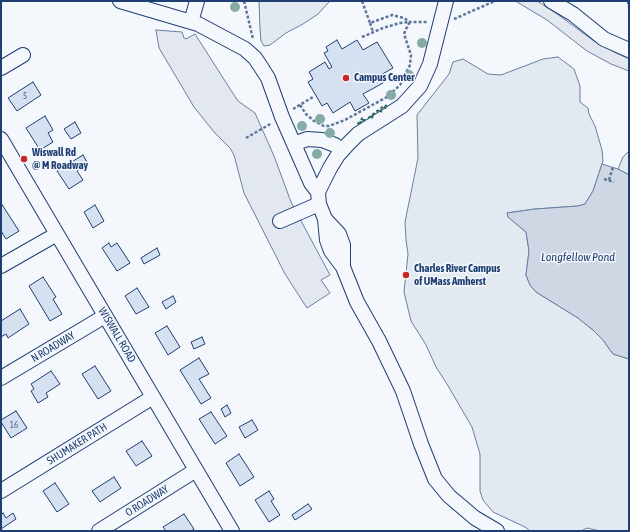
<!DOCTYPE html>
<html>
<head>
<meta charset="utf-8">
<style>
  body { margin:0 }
  #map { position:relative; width:630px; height:532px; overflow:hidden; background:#f4f7fb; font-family:"Asap Condensed",sans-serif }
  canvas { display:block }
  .frame { position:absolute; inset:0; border:2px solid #1d3f73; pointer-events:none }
</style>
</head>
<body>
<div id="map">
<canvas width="630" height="532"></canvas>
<div class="frame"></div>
</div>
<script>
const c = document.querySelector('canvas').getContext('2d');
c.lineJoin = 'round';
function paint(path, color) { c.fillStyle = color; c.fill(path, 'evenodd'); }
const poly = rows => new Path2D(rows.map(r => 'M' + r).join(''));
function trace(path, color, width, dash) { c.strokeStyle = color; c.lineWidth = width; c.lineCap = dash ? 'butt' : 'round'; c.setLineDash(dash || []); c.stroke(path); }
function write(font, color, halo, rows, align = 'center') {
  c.font = font + ' "Asap Condensed",sans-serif'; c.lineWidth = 3; c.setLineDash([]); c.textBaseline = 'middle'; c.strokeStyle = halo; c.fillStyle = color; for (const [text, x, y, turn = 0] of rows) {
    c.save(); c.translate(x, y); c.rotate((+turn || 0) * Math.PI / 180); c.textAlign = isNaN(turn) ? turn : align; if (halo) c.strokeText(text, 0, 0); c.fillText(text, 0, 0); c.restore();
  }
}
const green = poly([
  [259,1,330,1,318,14,303,24,286,33,270,45,264,46,261,41,260,29,259,1],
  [558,57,574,69,580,86,580,102,588,108,589,114,595,126,602,150,603,161,593,191,585,204,578,206,535,209,507,213,508,217,526,232,529,251,526,275,530,285,536,292,578,318,593,330,603,340,613,354,629,359,629,531,600,531,587,528,581,531,530,531,525,527,493,512,483,500,480,491,480,454,472,427,447,384,436,367,426,345,411,321,404,292,408,254,406,240,405,222,418,158,417,115,449,74,453,62,463,59,488,74,501,75,543,59,558,57],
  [629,151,629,175,618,169,623,157,629,151]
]);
paint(green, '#e3e9f0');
trace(green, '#687fa3', 1);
const parking = poly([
  [518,1,537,1,553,11,594,41,616,53,629,59,629,71,611,64,587,51,547,20,517,2,518,1],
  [156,30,182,32,184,38,186,39,195,34,234,95,238,101,255,113,274,156,291,202,330,275,321,280,330,293,307,308,285,274,244,193,234,155,230,148,214,132,194,107,159,48,156,30]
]);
paint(parking, '#e3e8f0');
trace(parking, '#687fa3', 1);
const water = poly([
  [602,164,618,169,629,175,629,359,613,354,603,340,593,330,578,318,536,292,530,285,526,275,529,251,526,232,508,217,507,213,535,209,578,206,585,204,593,191,602,164]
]);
paint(water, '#cfd7e4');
trace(water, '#687fa3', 1);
const building = poly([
  [337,40,342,49,357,40,363,50,377,42,393,68,379,76,383,83,363,94,369,103,355,111,350,102,333,113,327,103,322,106,308,82,313,79,309,72,325,62,329,69,332,67,324,53,328,51,326,47,337,40],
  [33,82,41,95,17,111,8,98,33,82],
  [45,116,53,130,48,133,53,142,40,150,26,128,45,116],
  [75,122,81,133,71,139,64,129,75,122],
  [83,155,88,164,77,171,83,180,69,189,57,171,83,155],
  [1,203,19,231,6,239,1,231,1,203],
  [95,205,104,221,93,228,84,212,95,205],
  [109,243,111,247,117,243,130,263,117,271,102,248,109,243],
  [157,248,160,255,144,264,141,258,157,248],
  [43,277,56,297,53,299,62,314,50,321,29,286,43,277],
  [137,288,149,307,136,314,125,296,137,288],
  [173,296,176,302,166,309,162,302,173,296],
  [20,309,29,324,8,338,6,334,1,337,1,321,20,309],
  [167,326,180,347,168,355,155,333,167,326],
  [202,337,205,344,194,349,191,342,202,337],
  [199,358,209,374,199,379,211,398,201,404,180,370,199,358],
  [95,366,111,391,98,399,82,374,95,366],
  [51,371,60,384,46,393,48,397,38,403,31,391,34,389,31,384,51,371],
  [227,405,231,413,225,417,221,409,227,405],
  [16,411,27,428,11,438,1,422,1,420,16,411],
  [211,412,227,436,215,444,199,419,211,412],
  [252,420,258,430,245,438,239,427,252,420],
  [142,441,152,456,136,466,126,451,142,441],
  [239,454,254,477,240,486,226,463,239,454],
  [114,477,121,488,100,502,92,491,114,477],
  [55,483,69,504,57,512,43,491,55,483],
  [269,491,274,499,271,501,280,515,269,522,255,500,269,491],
  [308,504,312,509,295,520,292,515,308,504],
  [3,513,6,518,13,513,16,519,1,529,1,515,3,513],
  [184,514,194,529,191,531,166,531,163,527,184,514]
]);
paint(building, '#d5e0f0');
trace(building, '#1d3f73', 1);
const minor = poly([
  [120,1,198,24,245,49,255,58,261,67,268,78,282,117,311,183,318,192,319,204,325,219,327,240,331,251,343,267,357,302,379,341,403,391,421,444,435,479,449,496,475,518,497,531],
  [551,1,573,14,604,39,629,50],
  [191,22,197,1],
  [1,68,23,55],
  [1,139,232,531],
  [294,144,307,139,322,140,335,145,342,151],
  [318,192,330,168,338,155,348,144,358,134,402,106,420,86,430,64,446,1],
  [325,219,339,234,343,245,343,267],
  [280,221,319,204],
  [1,266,57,234],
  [1,378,105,316],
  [1,491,153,397],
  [99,531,196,470]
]);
trace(minor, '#1d3f73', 16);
trace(poly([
  [244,1,253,39],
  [362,1,370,23,392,15,404,18,410,22,427,22],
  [628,1,629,7],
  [454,19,495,1],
  [370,23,373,32],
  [362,37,383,28,400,23,410,22],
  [300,105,306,114,314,121,324,126,329,126,345,120,387,97,400,85,410,65,411,55,404,34,406,29,410,22],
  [293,109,313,97],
  [246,138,272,123],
  [604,179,614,182],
  [609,180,613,167]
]), '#5e769c', 2.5, [3, 2]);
trace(minor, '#f4f7fb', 14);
trace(poly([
  [381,107,383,109,381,111,380,108,381,107],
  [385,109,384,105,387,107],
  [377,110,379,113],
  [373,113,374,115],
  [370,118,369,116,372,117,370,114],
  [364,119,364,121,362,121,362,119,364,119],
  [359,124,358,122,359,122,360,121,361,123]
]), '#2c6c60', 3, [2, 3]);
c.fillStyle = '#86aba6';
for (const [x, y] of [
  [235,7],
  [422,43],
  [409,75],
  [391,95],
  [320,119],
  [302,126],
  [330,133],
  [317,154]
]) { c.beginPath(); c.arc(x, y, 5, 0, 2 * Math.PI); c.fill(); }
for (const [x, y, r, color] of [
  [346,78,4,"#c62828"],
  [24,159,4,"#c62828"],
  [406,275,4,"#c62828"]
]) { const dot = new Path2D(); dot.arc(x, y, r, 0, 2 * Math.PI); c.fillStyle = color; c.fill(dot); trace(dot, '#f4f7fb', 1.5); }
write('9px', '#4b6792', null, [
  ["5",25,96],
  ["16",14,425]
]);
write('bold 11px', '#1d3f73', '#f4f7fb', [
  ["Campus Center",354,78],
  ["Wiswall Rd",32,153],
  ["@ M Roadway",32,166],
  ["Charles River Campus",414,269],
  ["of UMass Amherst",414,282]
], 'left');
write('11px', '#1d3f73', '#f4f7fb', [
  ["WISWALL ROAD",117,335,59],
  ["N ROADWAY",53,347,-31],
  ["SHUMAKER PATH",77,444,-32],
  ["O ROADWAY",147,501,-32]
]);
write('italic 12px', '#1d3f73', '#f4f7fb', [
  ["Longfellow Pond",578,257]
]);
</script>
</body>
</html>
